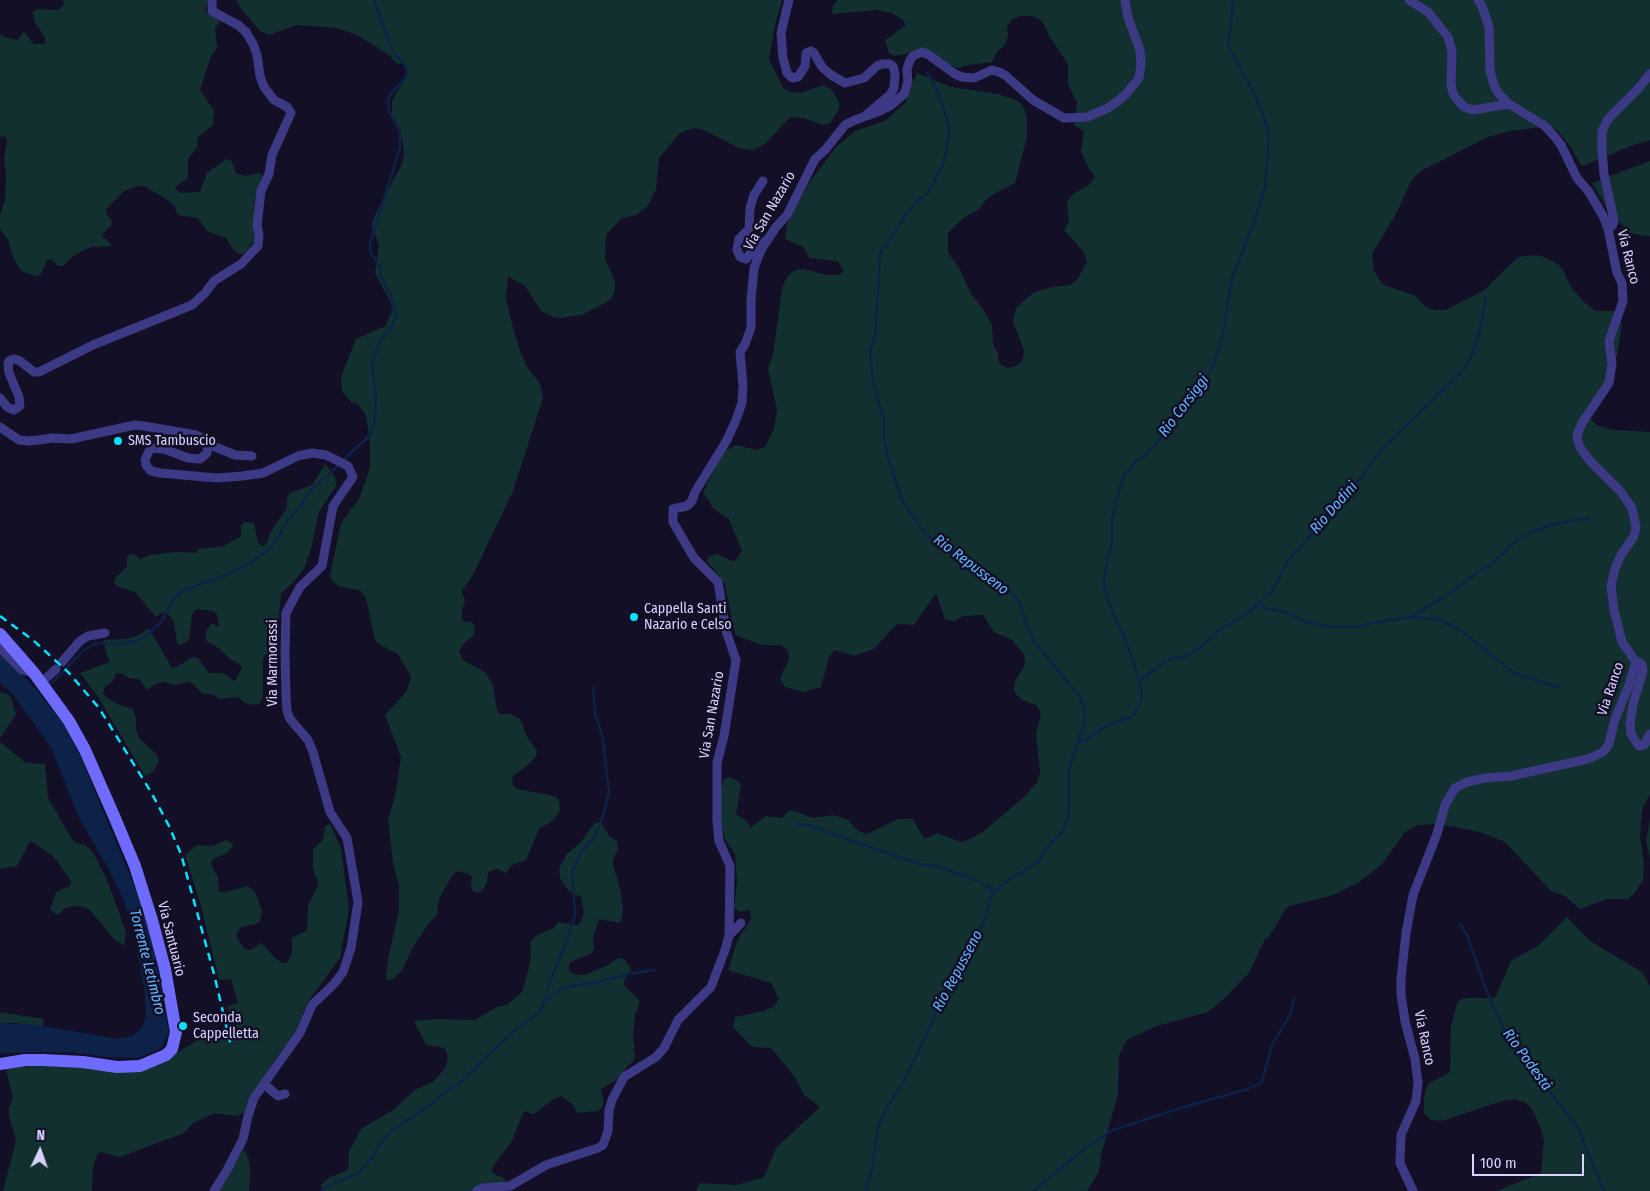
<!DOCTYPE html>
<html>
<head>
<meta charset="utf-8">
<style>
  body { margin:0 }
  #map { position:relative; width:1650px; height:1191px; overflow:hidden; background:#130f26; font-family:"Fira Sans Condensed",sans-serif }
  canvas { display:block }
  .north { position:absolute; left:15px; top:1126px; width:50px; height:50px; -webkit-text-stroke:4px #130f26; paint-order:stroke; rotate:3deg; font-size:14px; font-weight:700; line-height:20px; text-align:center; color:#d9d4ff }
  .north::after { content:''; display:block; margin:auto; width:18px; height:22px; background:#d9d4ff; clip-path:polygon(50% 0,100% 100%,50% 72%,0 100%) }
  .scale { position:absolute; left:1472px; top:1154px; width:112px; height:22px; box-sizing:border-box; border:2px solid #d9d4ff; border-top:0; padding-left:6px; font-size:15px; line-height:18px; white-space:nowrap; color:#d9d4ff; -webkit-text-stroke:4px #130f26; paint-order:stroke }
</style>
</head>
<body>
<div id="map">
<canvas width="1650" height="1191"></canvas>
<div class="north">N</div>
<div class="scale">100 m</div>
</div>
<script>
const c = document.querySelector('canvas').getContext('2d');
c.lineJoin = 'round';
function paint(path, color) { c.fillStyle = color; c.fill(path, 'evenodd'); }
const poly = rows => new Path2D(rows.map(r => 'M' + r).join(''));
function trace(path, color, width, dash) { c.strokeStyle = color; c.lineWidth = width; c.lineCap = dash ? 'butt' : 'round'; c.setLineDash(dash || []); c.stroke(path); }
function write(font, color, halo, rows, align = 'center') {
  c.font = font + ' "Fira Sans Condensed",sans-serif'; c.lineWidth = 5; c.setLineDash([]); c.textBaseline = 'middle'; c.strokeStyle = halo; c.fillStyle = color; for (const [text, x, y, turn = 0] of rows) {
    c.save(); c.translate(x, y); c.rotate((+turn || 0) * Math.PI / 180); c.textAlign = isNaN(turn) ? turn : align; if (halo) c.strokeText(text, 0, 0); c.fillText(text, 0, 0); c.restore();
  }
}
paint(poly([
  [63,0,208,0,205,11,221,21,215,28,217,48,211,56,200,90,214,111,213,125,198,137,197,147,188,159,188,178,175,187,176,190,181,193,200,192,207,173,226,159,231,160,236,173,245,176,260,173,262,177,254,205,254,239,253,243,247,251,243,254,238,253,231,247,226,238,207,231,198,218,178,215,174,205,166,199,144,186,134,187,124,191,107,208,106,213,112,221,111,225,102,235,112,246,92,247,74,255,63,266,58,266,51,259,47,261,41,274,37,276,23,272,19,268,12,255,8,240,0,229,0,215,5,200,6,174,4,159,7,139,4,136,0,137,0,34,3,37,17,40,24,32,34,44,44,44,45,39,43,34,34,21,33,12,37,9,57,10,61,8,64,4],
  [237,0,782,0,775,25,769,59,783,88,791,92,800,93,824,85,832,90,840,104,838,111,830,123,823,125,804,118,790,117,765,144,753,150,739,148,702,129,693,128,680,133,659,158,656,189,647,207,636,215,622,218,606,235,605,259,615,281,615,289,613,296,607,302,582,315,561,318,554,317,541,311,525,286,508,276,506,298,514,332,522,356,529,370,540,383,543,398,513,491,473,575,462,591,465,601,462,610,462,621,472,622,475,626,473,636,465,642,459,651,463,660,485,672,493,685,497,710,500,714,511,714,520,719,527,737,537,751,536,756,529,764,513,776,512,781,514,786,518,789,554,796,559,799,560,809,558,814,551,822,539,829,526,860,512,865,506,873,497,869,488,872,487,883,482,891,477,893,473,891,471,886,472,877,469,874,458,871,453,874,439,899,437,914,427,926,413,947,402,970,393,979,388,980,386,979,388,959,399,910,399,885,393,864,388,819,395,796,401,757,385,715,406,692,411,677,398,654,380,645,375,640,366,598,361,591,339,586,333,582,330,576,341,523,360,497,370,468,370,443,366,415,358,404,351,402,342,391,341,377,356,339,386,326,392,311,391,303,375,273,379,244,372,227,373,219,402,164,404,156,403,141,392,115,392,100,404,81,407,65,396,63,389,55,357,35,337,28,297,25,269,35,260,31,239,6],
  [838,0,1650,0,1650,140,1631,146,1582,166,1569,145,1558,131,1549,126,1509,131,1488,137,1421,171,1411,181,1398,210,1372,254,1374,271,1382,284,1407,293,1415,296,1427,308,1436,310,1445,310,1483,291,1518,257,1535,255,1544,257,1559,265,1564,272,1571,287,1582,300,1595,311,1613,311,1619,317,1622,325,1617,356,1597,399,1590,419,1597,425,1613,430,1650,432,1650,794,1642,809,1640,837,1644,863,1643,880,1634,894,1628,899,1607,899,1580,909,1565,896,1551,891,1505,842,1480,832,1439,824,1417,825,1405,832,1382,864,1359,882,1333,895,1290,906,1285,910,1269,937,1265,939,1249,973,1224,999,1208,1012,1157,1026,1127,1040,1119,1055,1118,1094,1101,1155,1099,1172,1087,1191,696,1191,700,1183,737,1185,764,1177,776,1148,820,1107,804,1095,795,1077,771,1048,752,1047,733,1027,735,1017,764,1011,773,1007,779,999,771,983,728,970,738,939,751,919,750,910,740,912,734,908,737,882,735,855,725,839,719,815,721,789,724,779,729,777,738,781,741,785,736,814,748,822,750,828,766,816,782,818,789,811,794,811,813,818,833,815,848,820,858,831,867,834,898,819,913,819,923,837,928,838,937,833,961,842,970,839,983,832,1025,796,1038,781,1040,772,1036,734,1041,714,1037,706,1020,699,1014,691,1015,681,1025,665,1024,655,1012,640,994,632,983,615,963,616,954,621,945,619,936,593,914,625,897,624,874,649,854,656,835,650,829,657,821,687,803,692,785,687,780,678,789,660,788,651,781,645,762,645,735,635,725,584,707,561,708,557,717,554,734,562,742,551,729,519,714,509,703,492,721,456,728,449,737,445,756,450,765,447,774,429,777,410,768,368,773,355,782,288,785,281,789,275,795,270,803,269,828,275,837,275,844,272,838,261,809,258,804,247,785,239,787,223,809,183,836,147,855,131,885,121,905,103,917,73,951,87,998,94,1018,101,1024,108,1027,117,1027,137,1015,183,992,195,985,201,979,209,962,219,948,233,948,252,959,268,971,294,983,309,992,325,993,344,998,353,999,363,1007,368,1016,366,1023,360,1024,350,1013,322,1016,308,1033,293,1052,287,1070,285,1078,279,1087,261,1084,252,1064,230,1069,222,1067,202,1073,194,1089,185,1095,177,1089,169,1081,151,1084,131,1074,125,1077,103,1068,84,1068,64,1051,39,1042,21,1033,16,1021,16,1012,19,1007,27,1008,37,1004,46,996,53,992,62,969,65,958,68,916,52,895,56,889,53,885,40,906,25,902,19,891,13,877,10,832,14,833,6],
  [1650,161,1650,236,1646,236,1630,233,1610,213,1592,183],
  [325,464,335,476,336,486,319,512,311,549,304,569,292,584,281,593,276,651,266,654,263,658,263,697,259,704,254,705,245,703,238,697,220,699,212,694,203,694,193,684,188,682,174,685,164,682,155,684,147,690,139,679,129,678,121,673,116,673,112,682,104,688,103,693,106,697,119,705,133,709,136,719,136,729,139,738,157,755,159,761,154,771,145,776,98,697,80,673,110,662,107,656,103,640,127,639,139,635,149,628,172,668,177,667,193,657,198,658,209,673,223,673,231,679,235,681,242,668,239,664,230,659,219,648,206,641,206,631,212,623,219,627,217,614,213,611,199,609,194,611,192,615,189,640,180,645,177,642,174,622,168,614,164,612,156,617,135,592,116,586,114,581,116,577,127,567,127,557,131,554,136,555,140,559,150,555,176,552,196,553,199,549,224,546,241,536,241,526,244,522,254,523,258,543,263,546,267,543,270,533,287,508,287,498,290,493,312,485],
  [0,692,10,695,16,714,0,738],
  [0,742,26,763,45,764,48,798,72,839,76,843,85,845,93,852,107,880,121,918,126,933,124,946,114,939,89,909,80,906,70,907,65,908,58,915,50,910,56,892,70,886,71,881,53,856,30,841,17,866,0,869],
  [1650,817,1650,859,1646,842],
  [596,823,601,823,609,836,617,841,618,850,613,858,613,864,620,888,623,908,622,918,620,923,599,919,593,938,594,949,592,953,573,961,569,964,569,970,573,974,584,975,608,965,616,959,621,958,626,961,631,970,624,980,624,985,639,1000,639,1005,635,1014,633,1036,635,1056,633,1062,628,1065,620,1078,601,1089,604,1104,601,1108,598,1111,578,1113,573,1105,561,1096,552,1100,536,1113,531,1114,527,1111,523,1113,512,1141,493,1166,492,1171,495,1174,505,1179,506,1184,499,1191,323,1191,321,1185,328,1178,348,1170,349,1151,362,1128,393,1110,415,1090,433,1082,446,1067,448,1057,445,1048,426,1045,414,1021,435,1019,475,1020,497,1007,507,1005,522,992,530,963,531,942,537,935,554,928,558,922,573,925,578,925,581,921,584,912,581,897,571,893,568,890,560,878,559,869,566,855,581,842,592,826],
  [330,824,341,848,349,909,340,958,307,1003,296,1031,276,1058,252,1096,244,1113,235,1116,215,1113,193,1123,184,1133,120,1157,101,1152,97,1155,93,1168,92,1191,3,1191,16,1141,9,1117,9,1108,13,1098,6,1070,7,1067,167,1059,198,1040,212,1039,230,1022,228,1006,238,1003,231,979,219,980,201,906,185,855,197,845,212,846,226,840,234,845,227,853,213,859,211,863,214,872,218,875,219,891,224,892,248,886,255,892,262,911,260,921,256,924,241,927,236,935,238,940,244,948,248,950,253,949,260,943,264,945,274,957,282,963,287,963,292,953,292,938,307,930,308,905,317,888,318,883,313,869,313,849,323,840,325,826],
  [1567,917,1590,941,1642,972,1650,986,1650,1191,1497,1191,1541,1173,1544,1140,1539,1124,1532,1109,1524,1102,1514,1099,1502,1101,1442,1121,1431,1120,1424,1113,1424,1096,1428,1084,1450,1072,1451,1026,1457,1004,1461,999,1468,998,1495,998,1511,961,1539,945],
  [0,1012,44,1019,43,1026,14,1023,0,1023],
  [244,1149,249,1160,250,1171,249,1191,219,1191]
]), '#12302f');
paint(poly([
  [0,655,8,660,35,688,65,726,82,760,135,888,147,923,159,975,169,1033,161,1048,138,1058,107,1057,68,1052,0,1053,0,1023,38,1025,118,1039,133,1035,141,1029,146,1018,145,992,134,934,124,901,108,868,79,818,52,749,11,692,0,683]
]), '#0c2248');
trace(poly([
  [343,460,371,434,374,425,376,398,372,364,379,343,392,326,396,315,391,296,380,275,380,268,370,251,370,243,400,148,400,131,389,112,388,99,391,94,407,76,407,71,403,62,396,56,390,45,374,0],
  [1260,603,1265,608,1285,612,1304,621,1328,627,1358,627,1372,623,1411,617,1453,591,1460,585,1494,562,1520,538,1534,531,1550,525,1589,518],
  [1411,617,1439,620,1457,628,1472,639,1508,669,1519,675,1559,687],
  [1139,681,1165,662,1174,658,1185,657,1200,648,1221,629,1245,615,1272,592,1288,560,1343,500,1352,486,1359,480,1382,449,1463,371,1472,355,1479,335,1486,297],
  [48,687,83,651,96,643,121,644,136,641,146,636,161,622,173,600,182,591,227,575,253,561,265,552,276,542,287,521,300,507,311,490,340,464],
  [1079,741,1085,741,1102,728,1131,717,1136,712,1141,702,1142,691,1133,659,1108,600,1105,589,1104,578,1112,541,1112,518,1120,488,1126,473,1136,461,1144,457,1172,426,1199,391,1213,366,1223,334,1232,277,1253,225,1265,187,1269,133,1262,112,1252,89,1228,46,1233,7,1233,0],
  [796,824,808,825,919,864,940,867,954,872,976,880,995,891],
  [1460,924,1467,935,1485,987,1501,1024,1514,1046,1537,1073,1556,1101,1577,1126,1604,1191],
  [545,1001,549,984,569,935,575,915,572,872,582,851,593,840,599,827,604,812,609,791,602,734,595,715,593,687],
  [321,1191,329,1185,348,1178,359,1172,374,1156,379,1145,392,1130,435,1102,442,1094,456,1086,513,1032,539,1012,545,1001,563,988,583,984,596,983,629,974,654,970],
  [866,1191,872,1170,878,1128,885,1110,903,1083,933,1021,948,984,968,947,985,920,991,896,995,891,1004,883,1038,862,1050,844,1063,831,1069,813,1069,770,1084,724,1085,709,1078,694,1034,642,1018,600,1012,593,972,564,940,545,925,532,910,513,901,498,887,454,884,438,884,419,874,386,870,354,875,334,877,312,880,253,887,244,906,215,917,201,928,193,943,164,949,138,949,124,945,113,938,92,927,72],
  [1033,1191,1088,1146,1113,1130,1184,1107,1248,1089,1262,1082,1272,1045,1291,1013,1294,998]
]), '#0c2248', 2.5);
trace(poly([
  [789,0,781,33,783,58,787,73,790,76,793,78,798,77,805,66,806,53,811,51,814,53,822,67,831,75,845,83,864,78,877,66,882,64,890,64,893,66,895,74,894,88,890,95,867,114],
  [1409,0,1428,12,1448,37,1452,51,1451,85,1453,93,1455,97,1464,107,1473,110,1509,104],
  [1608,229,1612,226,1614,221,1604,174,1602,151,1602,131,1608,119,1637,90,1650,74],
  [761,241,746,259,740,257,737,250,739,239,749,229,750,208,754,195,763,181],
  [0,398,7,407,14,410,20,406,19,397,9,373,8,363,10,360,14,359,20,361,34,372,39,372,93,345,192,305,205,293,214,281,241,264,258,246,259,235,257,226,261,191,269,174,272,155,291,113,287,107,274,100,264,87,260,76,257,55,253,44,246,32,238,25,212,11,212,0],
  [0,427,19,440,30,441,53,438,71,439,135,425,144,426,196,435,206,440,208,444,207,453,200,459,188,458,164,449,153,448,149,451,145,460,146,465,151,471,160,473,217,478,242,476,263,473,298,456,312,453,326,455,348,466,353,477,333,506,322,566,300,587,286,613,285,652,286,695,287,711,290,719,308,740,313,752,330,812,347,838,358,902,351,948,343,972,334,984,312,1005,300,1033,254,1098,248,1116,243,1139,227,1170,214,1191],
  [208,444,235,455,252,456],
  [0,648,22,670,34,673],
  [62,662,80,641,88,636,105,633],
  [1636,662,1639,662,1642,665,1643,671,1633,704,1630,724,1631,734,1639,746,1644,745,1650,734],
  [41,683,56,669],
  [729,936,741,923],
  [264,1084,278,1096,285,1094],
  [477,1191,483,1188,510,1186,546,1165,598,1148,603,1145,608,1131,609,1110,612,1100,624,1077,656,1057,664,1048,678,1020,711,987,725,950,729,936,730,866,719,841,717,821,717,763,724,736,736,660,726,631,718,582,694,558,673,522,673,509,687,506,692,501,695,492,727,440,736,420,742,403,743,385,740,352,745,344,751,328,751,300,754,268,761,250,776,227,787,215,815,159,825,150,845,125,855,120,880,111,890,106,904,94,908,82,907,69,910,60,913,56,922,52,929,55,955,74,962,77,974,78,992,70,999,72,1005,75,1033,100,1064,118,1087,117,1108,108,1118,101,1126,94,1139,78,1141,64,1140,50,1128,18,1125,0],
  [1413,1191,1400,1163,1401,1135,1416,1101,1418,1083,1415,1059,1405,1021,1401,995,1401,978,1406,933,1413,895,1437,834,1445,805,1455,788,1467,782,1485,778,1511,776,1529,772,1588,759,1603,752,1609,744,1615,719,1629,685,1636,662,1622,642,1614,610,1611,586,1615,569,1620,557,1634,536,1636,527,1632,508,1621,492,1590,461,1581,449,1578,442,1577,435,1582,423,1609,383,1612,364,1609,341,1623,301,1622,283,1617,273,1608,229,1603,216,1589,192,1577,178,1561,145,1554,136,1545,126,1509,104,1498,93,1494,85,1490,71,1489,27,1482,6,1478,0]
]), '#3d3a85', 9);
trace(poly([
  [0,634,34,673,69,721,85,750,114,816,135,866,152,920,165,969,176,1032,172,1049,166,1055,140,1066,117,1067,83,1062,43,1060,25,1060,0,1064]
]), '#6f6bff', 12);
trace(poly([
  [0,616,33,640,69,673,99,708,151,792,169,826,181,854,214,974,231,1046]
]), '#00e5ff', 2.5, [8, 6]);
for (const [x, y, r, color] of [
  [118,441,5,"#00e5ff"],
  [634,617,5,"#00e5ff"],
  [183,1026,5,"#00e5ff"]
]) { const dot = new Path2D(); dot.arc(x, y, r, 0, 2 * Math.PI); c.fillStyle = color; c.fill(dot); trace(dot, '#130f26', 2); }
write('14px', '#d9d4ff', '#130f26', [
  ["Via San Nazario",770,211,-60],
  ["Via Ranco",1628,257,76],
  ["Via Marmorassi",273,663,-90],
  ["Via Ranco",1611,689,-71],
  ["Via San Nazario",712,715,-80],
  ["Via Santuario",171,939,76],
  ["Via Ranco",1424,1038,78]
]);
write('14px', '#d9d4ff', '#130f26', [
  ["SMS Tambuscio",128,441],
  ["Cappella Santi",644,609],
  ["Nazario e Celso",644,625],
  ["Seconda",193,1018],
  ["Cappelletta",193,1034]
], 'left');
write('italic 15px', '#62b6ff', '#130f26', [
  ["Rio Corsiggi",1184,406,-53],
  ["Rio Dodini",1334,508,-49],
  ["Rio Repusseno",971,565,37],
  ["Torrente Letimbro",147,962,76],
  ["Rio Repusseno",958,971,-62],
  ["Rio Podestà",1527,1060,54]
]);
</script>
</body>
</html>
